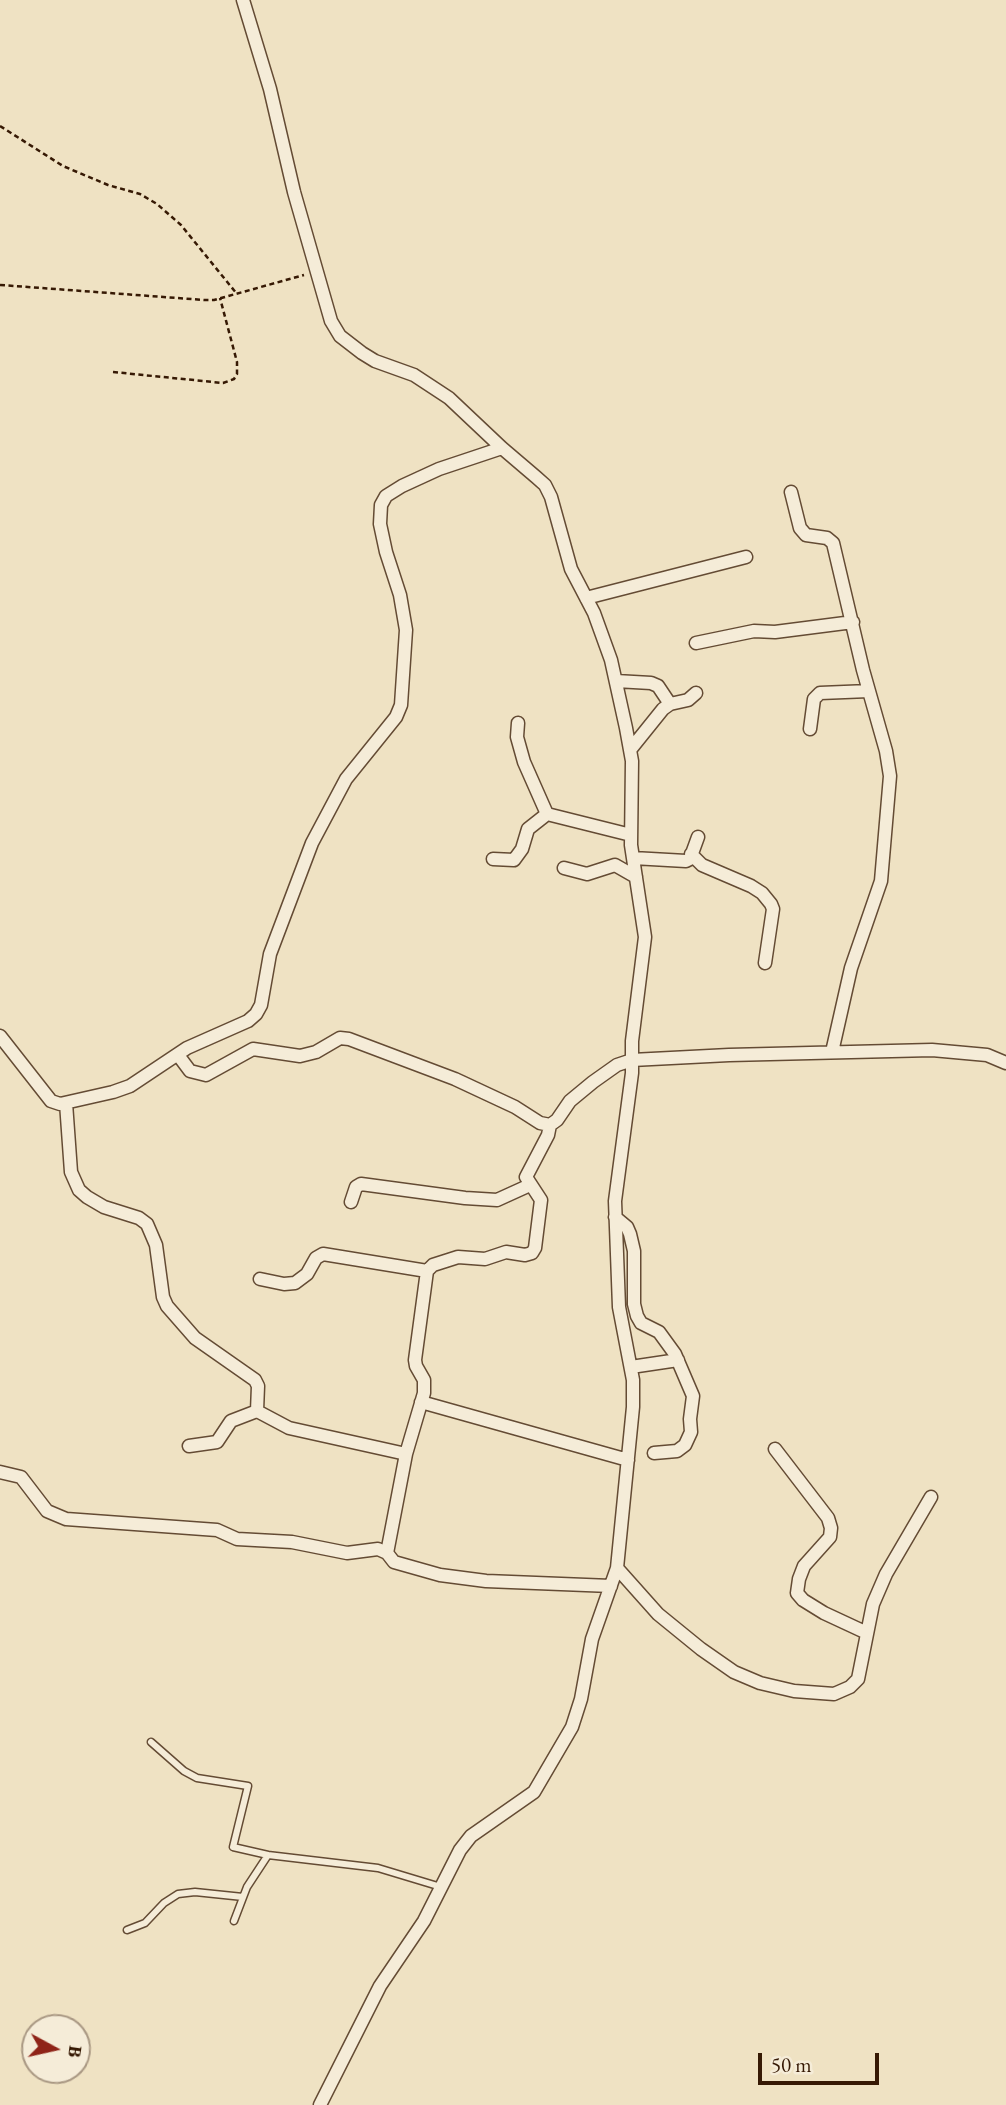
<!DOCTYPE html>
<html>
<head>
<meta charset="utf-8">
<style>
  body { margin:0 }
  #map { position:relative; width:1006px; height:2105px; overflow:hidden; background:#efe2c3; font-family:"EB Garamond",serif }
  canvas { display:block }
  .north { position:absolute; left:21px; top:2014px; width:70px; height:70px; box-sizing:border-box; background:#f5ecd8; border:2px solid #a99883; border-radius:50%; rotate:98deg; font-size:19px; font-weight:700; line-height:28px; text-align:center; color:#361904 }
  .north::after { content:''; display:block; margin:auto; width:24px; height:32px; background:#8f2418; clip-path:polygon(50% 0,100% 100%,50% 72%,0 100%) }
  .scale { position:absolute; left:758px; top:2053px; width:121px; height:32px; box-sizing:border-box; border:4px solid #361904; border-top:0; padding-left:9px; font-size:21px; line-height:24px; white-space:nowrap; color:#361904; -webkit-text-stroke:5px #f5ecd8; paint-order:stroke }
</style>
</head>
<body>
<div id="map">
<canvas width="1006" height="2105"></canvas>
<div class="north">B</div>
<div class="scale">50 m</div>
</div>
<script>
const c = document.querySelector('canvas').getContext('2d');
c.lineJoin = 'round';
const poly = rows => new Path2D(rows.map(r => 'M' + r).join(''));
function trace(path, color, width, dash) { c.strokeStyle = color; c.lineWidth = width; c.lineCap = dash ? 'butt' : 'round'; c.setLineDash(dash || []); c.stroke(path); }
const service = poly([
  [151,1742,184,1771,197,1778,248,1786,233,1847,268,1855],
  [234,1921,247,1887,268,1855,378,1868,441,1887],
  [127,1930,145,1923,164,1903,178,1894,195,1892,243,1897]
]);
const minor = poly([
  [243,0,270,89,294,192,331,321,340,336,362,353,375,361,414,375,449,398,502,448,536,477,545,485,551,497,571,569,594,613,611,660,626,728,632,761,631,845,645,937,632,1041,632,1073,615,1201,619,1307,633,1380,633,1407,617,1568,592,1639,581,1699,572,1727,534,1792,471,1836,460,1850,424,1921,380,1986,320,2105],
  [791,492,800,528,806,535,827,538,833,543,863,670,886,751,890,776,881,881,851,968,832,1052],
  [586,598,746,557],
  [696,643,754,631,775,632,853,622],
  [616,681,651,683,658,686,670,704],
  [518,723,517,737,524,762,547,814],
  [810,729,814,699,820,693,869,691],
  [630,750,663,709,670,704,688,700,696,693],
  [691,854,702,865,751,886,762,893,771,904,773,909,765,963],
  [633,858,686,861,690,859,698,837],
  [493,859,514,860,522,849,528,829,547,814,631,835],
  [564,868,587,874,615,865,636,877],
  [0,1036,51,1101,60,1104,113,1092,130,1086,187,1048,248,1021,256,1014,261,1005,270,954,312,843,346,779,396,717,401,705,406,630,400,595,386,552,380,524,381,505,386,496,402,486,439,469,502,448],
  [178,1055,190,1071,206,1075,253,1049,300,1056,316,1052,340,1038,349,1039,455,1079,515,1107,540,1123,550,1125,557,1120,570,1101,593,1082,617,1065,632,1060,729,1055,932,1050,987,1055,1006,1063],
  [66,1103,71,1172,79,1190,87,1197,104,1207,139,1218,147,1224,156,1245,163,1297,167,1306,195,1338,255,1380,258,1386,257,1411],
  [351,1202,356,1187,361,1184,465,1198,497,1200,530,1185],
  [615,1217,627,1227,630,1234,634,1251,634,1304,637,1316,641,1323,659,1332,675,1354,693,1396,690,1419,691,1432,685,1445,677,1451,654,1453],
  [260,1279,284,1284,295,1283,307,1274,316,1258,323,1254,427,1271],
  [631,1367,678,1360],
  [421,1402,628,1460],
  [189,1446,217,1442,231,1421,257,1411,289,1428,406,1454],
  [775,1449,828,1518,831,1528,830,1537,804,1566,799,1579,797,1593,803,1600,824,1613,867,1633],
  [0,1472,21,1477,47,1511,66,1519,217,1530,237,1539,292,1542,347,1553,378,1549,387,1553,394,1562,440,1575,486,1581,611,1586],
  [387,1553,406,1454,424,1393,424,1380,416,1366,415,1360,427,1271,433,1265,458,1257,485,1259,506,1252,525,1255,532,1253,535,1248,541,1200,526,1177,548,1135,550,1125],
  [617,1568,658,1614,701,1649,734,1672,760,1683,794,1691,834,1694,850,1687,858,1679,873,1604,886,1574,931,1497]
]);
trace(service, '#644b34', 9);
trace(minor, '#644b34', 15);
trace(poly([
  [0,126,63,166,108,185,140,194,157,204,181,225,237,294],
  [0,285,205,300,214,300,304,275],
  [113,372,223,383,234,379,237,374,237,362,220,298]
]), '#361904', 2.5, [5, 3.5]);
trace(service, '#f5ecd8', 6);
trace(minor, '#f5ecd8', 12);
</script>
</body>
</html>
